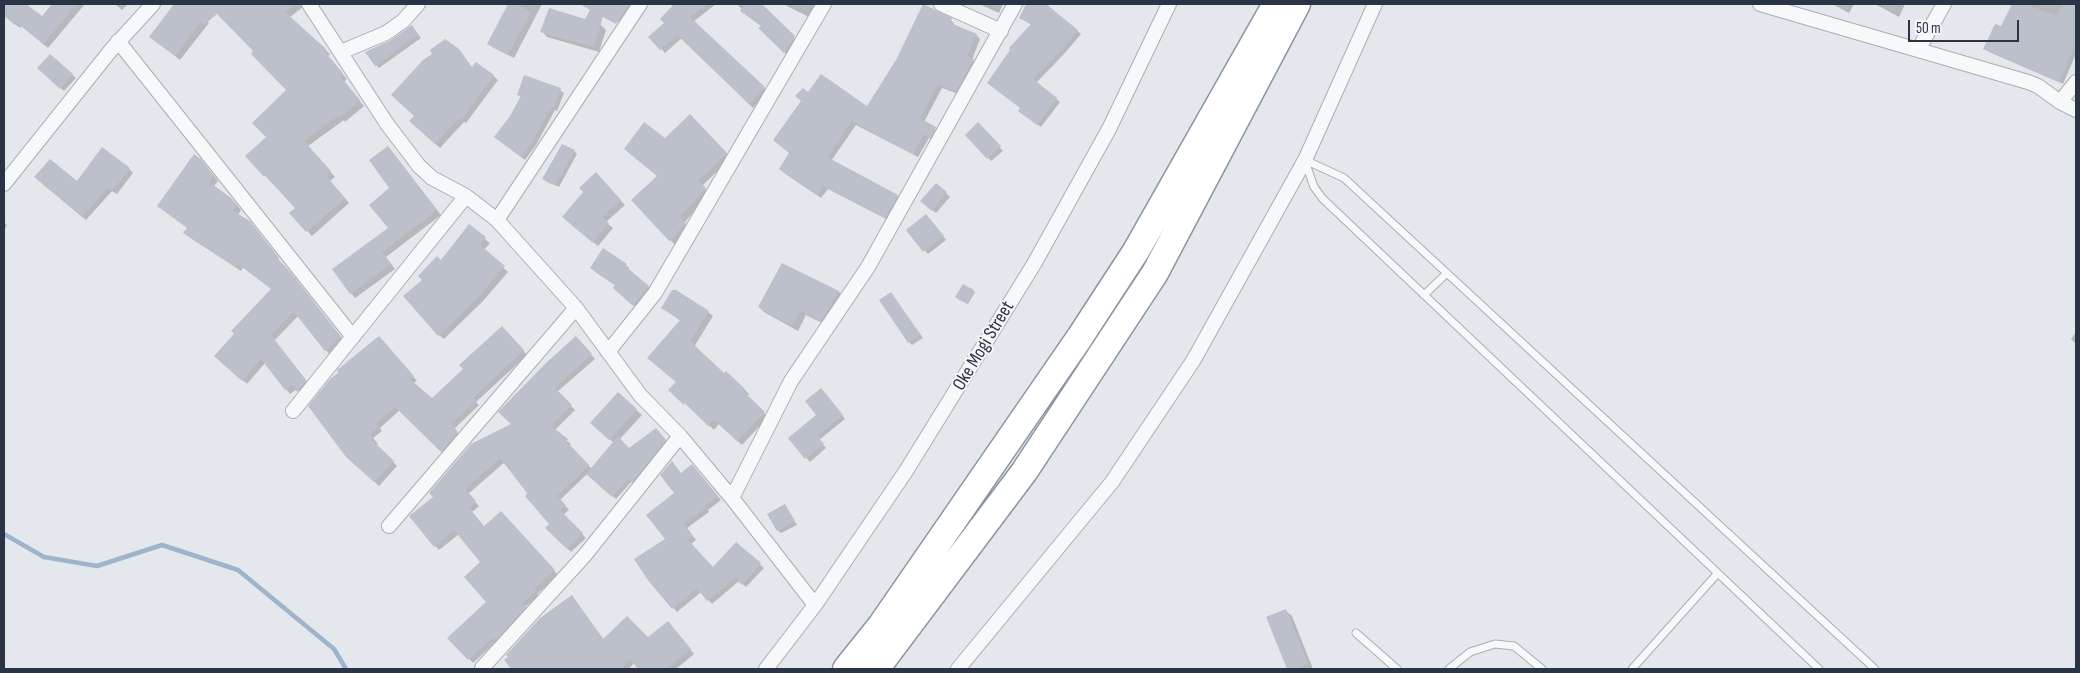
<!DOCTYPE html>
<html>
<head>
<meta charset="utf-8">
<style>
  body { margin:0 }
  #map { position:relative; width:2080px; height:673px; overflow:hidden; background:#e4e7ec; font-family:"Sofia Sans Condensed",sans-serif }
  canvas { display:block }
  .frame { position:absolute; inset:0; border:5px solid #2b3445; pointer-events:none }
  .scale { position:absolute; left:1908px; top:20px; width:111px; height:22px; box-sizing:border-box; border:2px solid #2b3445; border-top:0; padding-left:6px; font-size:15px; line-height:18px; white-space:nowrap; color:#2b3445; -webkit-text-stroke:4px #f4f6f9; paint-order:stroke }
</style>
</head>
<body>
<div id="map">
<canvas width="2080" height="673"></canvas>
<div class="frame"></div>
<div class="scale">50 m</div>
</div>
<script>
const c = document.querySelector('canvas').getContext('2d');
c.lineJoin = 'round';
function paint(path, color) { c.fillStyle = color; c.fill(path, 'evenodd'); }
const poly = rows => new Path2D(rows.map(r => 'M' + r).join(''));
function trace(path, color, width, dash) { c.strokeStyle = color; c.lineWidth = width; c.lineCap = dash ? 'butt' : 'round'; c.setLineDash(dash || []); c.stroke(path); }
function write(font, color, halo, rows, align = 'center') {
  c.font = font + ' "Sofia Sans Condensed",sans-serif'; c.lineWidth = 4; c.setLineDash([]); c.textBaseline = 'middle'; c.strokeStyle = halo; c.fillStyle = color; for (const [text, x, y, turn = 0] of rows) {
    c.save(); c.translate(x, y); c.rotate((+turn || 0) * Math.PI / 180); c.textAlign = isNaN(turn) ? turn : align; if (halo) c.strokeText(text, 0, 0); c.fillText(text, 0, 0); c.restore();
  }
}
paint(poly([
  [4,4,24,4,42,18,54,4,85,4,48,48,22,26,20,28,4,16],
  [115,4,128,4,122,10],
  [176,4,186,4,209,23,180,60,151,37],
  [218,4,303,4,304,6,289,18,330,54,327,57,347,79,344,82,364,106,345,122,344,120,308,146,335,177,330,181,349,203,312,236,291,213,296,209,247,156,268,137,287,90,255,51,237,21],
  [510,4,542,4,514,58,494,48,489,44],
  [590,4,638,4,624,25],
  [676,4,716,4,693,22,768,92,753,108,682,38,665,53,650,37,666,23,662,19],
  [737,4,760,4,798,42,788,56,760,28,762,27,744,12],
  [783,4,820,4,811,18],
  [979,4,1003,4,999,13],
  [1027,4,1039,4,1052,11,1081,34,1064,54,1036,83,1060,102,1041,127,1023,114,1032,25,1020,18],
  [1832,4,1854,4,1849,13],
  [1875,4,1905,4,1899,17],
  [2014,4,2076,5,2076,54,2063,84,1989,52,1985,48,2001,28],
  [951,20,955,25,976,35,980,39,972,60,977,64,961,95,942,88,924,122,940,132,935,141,929,138,918,157,856,125,831,161,898,196,902,200,890,221,828,189,821,198,784,173,808,94,867,108],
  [600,24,606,30,599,52,547,37,542,31],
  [415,30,421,38,379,68,376,65],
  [50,55,76,78,64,91,42,72],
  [473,68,493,76,498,80,466,123,464,122,440,148,415,125],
  [560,90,564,93,557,111,555,110,536,145,525,160,499,140,522,98,519,95],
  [690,116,731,158,702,186,710,194,684,223,690,229,675,245,633,200,658,176,665,139],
  [978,124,1003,151,991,161,966,135],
  [574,151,577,154,559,187,547,182,544,179],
  [393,153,441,215,386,257,395,269,355,298,351,293,390,229],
  [205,165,218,181,213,187,236,204,241,210,238,215,254,227,279,258,277,260,292,274,345,342,330,355,298,316,274,341,310,386,302,395,297,389,290,394,265,363,247,384,220,360,273,290,243,267,241,271,189,237,185,233,188,228,159,206],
  [129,169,133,173,117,194,112,191,86,220,40,181,77,183],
  [596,174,625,205,606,222,613,228,598,246,568,221],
  [936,184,950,197,936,213,925,204],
  [929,219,946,240,928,254,907,230],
  [4,222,7,225,4,231],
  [469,226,490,243,484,250,508,272,483,301,444,339,439,335,441,262],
  [626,265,629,268,628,270,652,290,637,308,618,291,616,286,594,271],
  [783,265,839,292,844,297,826,325,806,315,798,331,764,312,759,307],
  [973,291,975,292,968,304,958,299],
  [891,293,923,338,912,345,909,342],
  [662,307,708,312,713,316,694,347,724,375,726,372,749,394,746,397,768,417,742,445,719,424,714,430,675,394,681,321],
  [502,328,527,355,476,402,479,405,454,429,461,437,446,455,400,410,380,428,382,431,373,438,378,444,376,445,397,466,379,486,347,456,383,342,417,381,413,383,432,400,465,369],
  [2076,332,2076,344,2071,339],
  [576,338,595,359,557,392,575,410,554,431,571,444,569,446,592,469,614,443,597,428,618,394,642,415,619,440,629,450,659,433,668,444,636,485,632,481,616,499,587,474,560,500,569,510,563,515,586,538,571,552,547,528,551,524,505,462,468,494,479,506,472,512,484,527,501,513,558,575,537,594,539,596,525,607,529,611,473,663,449,638,487,602,481,562,459,534,439,550,435,546,435,497,513,424],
  [825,393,845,419,819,440,826,448,810,462,789,438,817,415],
  [696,470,721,500,708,510,709,512,687,528,696,540,691,544,714,569,736,543,764,568,746,587,739,581,712,604,701,592,677,612,648,578,667,539,681,474],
  [785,506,797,525,781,533,778,530],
  [572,597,604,640,648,639,672,627,694,654,676,669,639,669,634,663,629,669,513,669,506,660],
  [1286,611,1292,616,1313,669,1288,669,1268,618]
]), '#0003');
trace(poly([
  [4,534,44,557,97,566,162,545,238,570,334,649,346,669]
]), '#9fb4cc', 4.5);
paint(poly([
  [4,4,26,4,42,16,52,4,77,4,43,44,16,22,15,25,4,16],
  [174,4,296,4,285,12,326,49,324,51,343,73,340,76,360,100,339,118,338,116,304,141,331,171,326,176,345,198,306,232,289,213,295,208,265,175,264,177,245,156,266,137,252,123,286,90,251,54,253,51,217,14,204,25,201,22,175,56,149,37],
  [508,4,516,4,531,12,508,55,487,44],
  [580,4,630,4,616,24,603,17,594,47,540,32,549,8,585,19,590,10],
  [674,4,707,4,690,17,765,87,749,104,677,35,660,50,648,37,664,23,660,19],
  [745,4,762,4,795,36,784,53,758,28,761,26,740,11],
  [923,4,952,18,950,23,977,34,967,56,974,59,956,91,938,85,920,118,936,127,930,138,924,134,913,154,852,121,827,157,898,195,885,218,823,186,817,195,779,169,789,153,773,140,801,101,795,96,803,88,808,92,821,74,867,106,896,60],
  [1026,4,1046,4,1078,30,1061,51,1033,79,1057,98,1037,125,1018,111,1020,108,987,83,1010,50,1009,48,1031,24,1019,18],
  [2012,4,2025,4,2056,16,2063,4,2076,4,2076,43,2059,82,1983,49,1995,24,2001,26],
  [412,25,418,34,375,66,365,52,391,40],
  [445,39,459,49,472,67,476,62,494,75,461,120,459,118,435,144,409,121,414,116,391,95,423,60,432,54,430,50],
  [50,54,73,74,60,89,37,68],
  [524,75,561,88,554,108,551,107,533,141,521,157,494,137,510,116,521,96,517,95],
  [690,114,727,153,698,181,706,188,680,217,686,223,669,241,631,200,657,176,624,149,644,122,665,138],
  [978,122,1001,146,987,159,965,135],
  [562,144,575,150,556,184,551,184,542,179],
  [388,146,437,210,382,252,391,264,350,294,332,269,388,228,369,205,389,188,369,160],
  [102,147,130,168,112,191,108,188,82,217,34,177,50,159,77,181],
  [194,154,201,159,214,176,209,182,231,198,237,205,233,211,250,221,275,253,274,255,287,268,341,337,325,351,294,312,271,335,306,380,297,392,292,385,285,390,261,359,242,381,214,356,234,334,231,331,271,289,238,264,236,267,183,233,187,228,157,206],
  [596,172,621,200,602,217,609,223,593,243,562,217,583,192,579,188],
  [936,183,947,192,932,211,920,201],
  [926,214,944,236,923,252,906,230],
  [469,224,486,237,480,245,505,266,479,296,438,336,403,296,422,280,418,276,437,256,441,260],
  [603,248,627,264,625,266,649,286,633,306,613,288,615,285,590,268],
  [782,263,839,291,821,321,801,311,792,326,758,307],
  [963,284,974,290,967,304,955,297],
  [672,290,676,290,709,311,690,341,724,373,726,371,745,389,743,391,765,412,737,441,714,420,708,426,685,403,684,405,668,390,676,382,647,358,680,320,661,308],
  [891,292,920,335,908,343,879,300],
  [502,326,524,350,473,398,476,400,451,424,458,432,441,452,395,407,376,424,379,427,370,434,374,439,372,440,394,461,374,482,346,457,308,406,330,379,338,373,337,370,379,336,414,376,410,379,432,398,463,369,459,365],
  [576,336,592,354,555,388,572,405,551,426,568,439,566,441,589,465,557,496,566,505,560,510,583,533,567,549,545,528,549,524,525,496,527,493,500,458,465,489,476,501,469,508,484,526,501,511,555,570,534,589,536,591,522,603,526,607,496,640,494,638,488,642,468,660,447,638,486,602,464,577,480,562,454,530,434,547,409,516,433,497,429,493,471,444,511,424,498,412,546,363],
  [821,388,843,415,817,436,824,444,805,459,788,438,816,415,805,401],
  [618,392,637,409,609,440,590,423],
  [656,428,666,440,632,483,628,479,612,497,586,474,618,436,629,448],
  [672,461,681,473,692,464,718,496,705,506,706,508,684,524,693,536,688,540,713,567,736,542,761,563,742,585,735,578,707,601,697,588,672,609,647,579,634,559,665,539,646,515,674,493,660,475],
  [785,504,795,521,777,531,767,514],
  [572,595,603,639,627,616,648,637,668,621,691,649,666,669,638,669,630,659,621,669,511,669,504,660,508,657,506,655,540,618],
  [1286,609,1308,664,1295,669,1287,669,1266,617]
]), '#bbc0ca');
const lane = poly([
  [1305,160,1344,178,1875,669],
  [1305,161,1314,187,1323,199,1819,669],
  [1424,295,1447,273],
  [1356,633,1397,669],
  [1449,669,1470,652,1495,644,1514,646,1542,669],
  [1632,669,1717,574]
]);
const street = poly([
  [309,4,387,124,419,166,432,178,466,196,497,220,576,308,640,395,680,436,732,498,815,605],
  [941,4,1001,31],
  [1760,4,2028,82,2038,86,2060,102,2076,110],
  [118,41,353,337],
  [1918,50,1944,4],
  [341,52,386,33,403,21,418,4],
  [2060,102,2076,82],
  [4,184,111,50,153,4],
  [497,220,640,4],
  [608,352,655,293,824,4],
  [293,411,466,196],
  [732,498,791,381,868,267,1015,4],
  [389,526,576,308],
  [482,668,585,555,680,436],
  [766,669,815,605,906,471,1034,264,1109,129,1169,4],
  [958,669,1112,482,1193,361,1305,160,1375,4]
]);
const highway = poly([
  [846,669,882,624,1080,337,1136,251,1276,4],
  [876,669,1024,472,1155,273,1297,4]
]);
trace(lane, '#a9aeb7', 9);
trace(street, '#a9aeb7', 16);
trace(highway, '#8b94a3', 29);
trace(lane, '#f7f8fa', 7);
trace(street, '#f7f8fa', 14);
trace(highway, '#fff', 26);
write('19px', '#2b3445', '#f4f6f9', [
  ["Oke Mogi Street",984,346,-59]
]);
</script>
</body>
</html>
